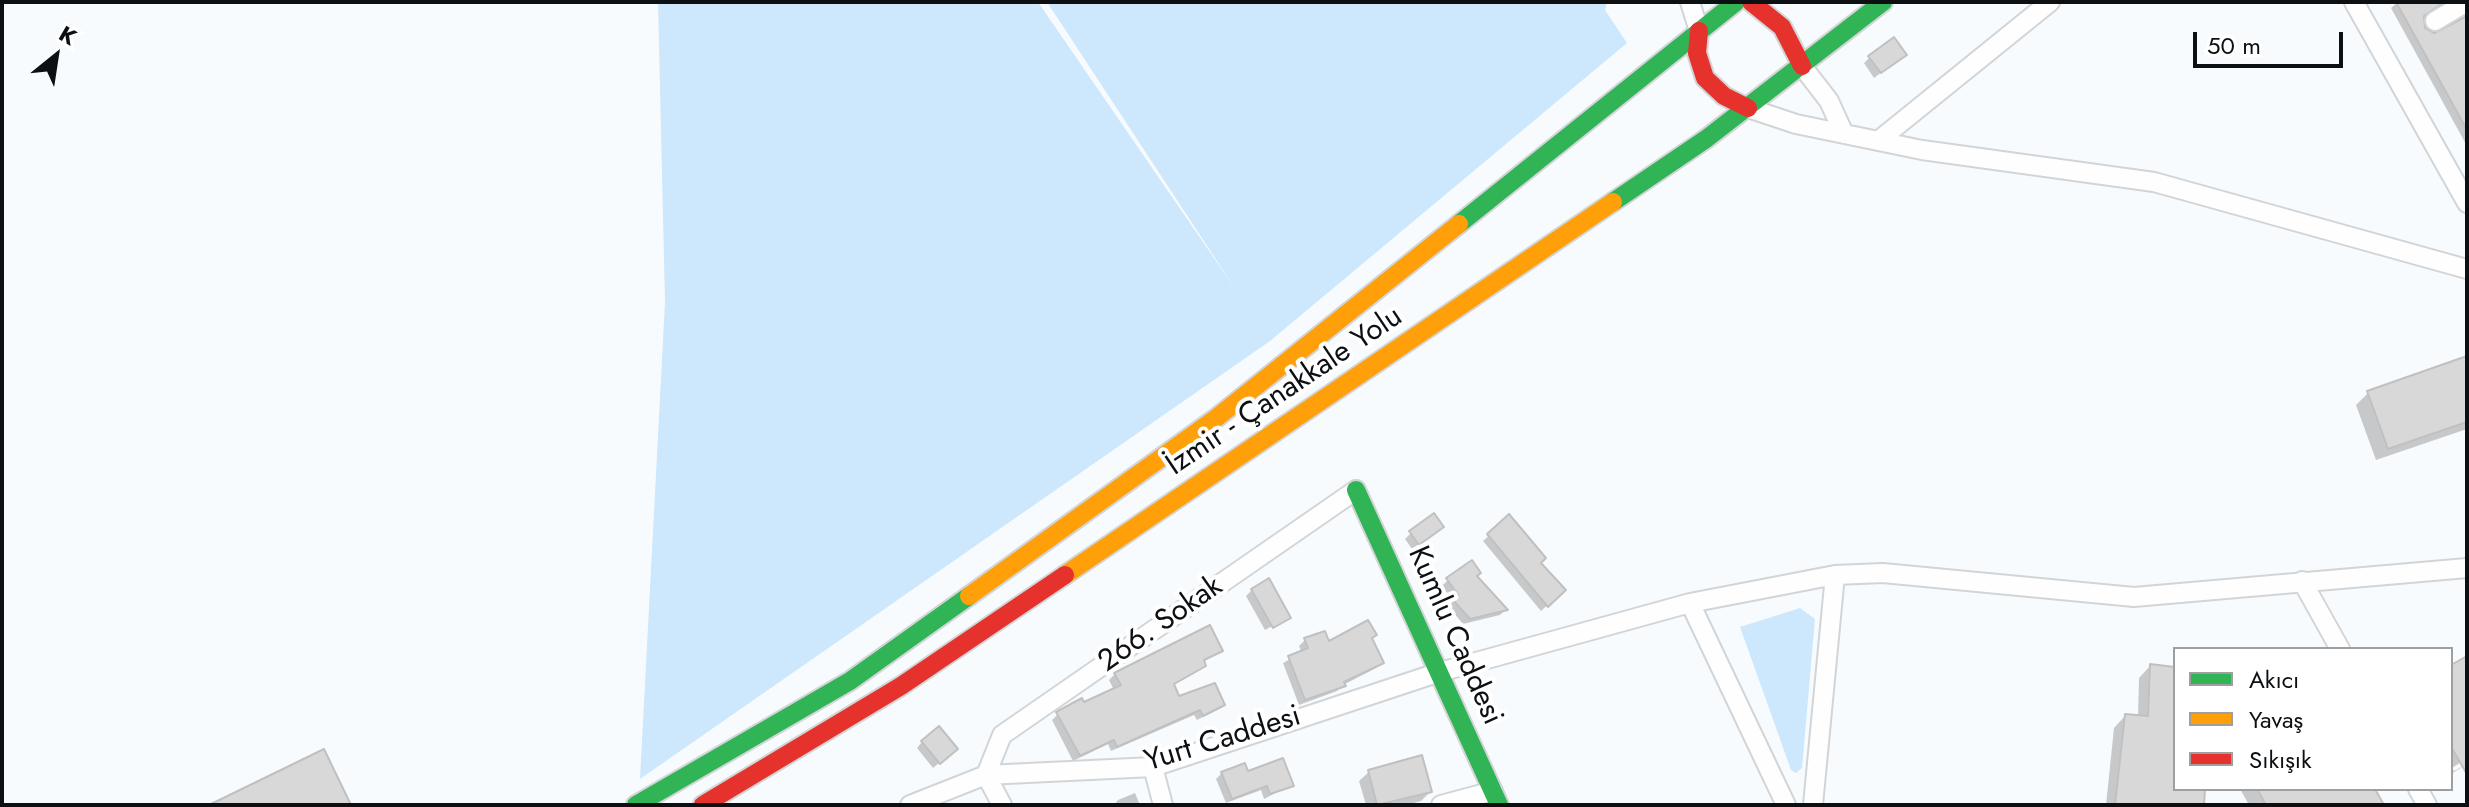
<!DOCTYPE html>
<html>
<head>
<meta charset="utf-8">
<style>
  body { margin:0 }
  #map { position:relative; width:2469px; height:807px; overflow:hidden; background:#f8fbfd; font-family:Jost,sans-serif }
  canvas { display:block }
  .frame { position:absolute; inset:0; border:4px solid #0d1013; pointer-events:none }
  .legend { position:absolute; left:2173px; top:647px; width:280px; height:144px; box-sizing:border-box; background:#fff; border:2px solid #9e9fa1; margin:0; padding:10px 14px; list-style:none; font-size:24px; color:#0d1013 }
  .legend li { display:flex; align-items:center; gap:16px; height:40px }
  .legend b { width:40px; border:2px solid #9e9fa1 }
  .north { position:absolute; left:16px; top:16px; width:80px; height:80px; -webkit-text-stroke:6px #fff; paint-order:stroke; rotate:30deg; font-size:22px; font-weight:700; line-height:32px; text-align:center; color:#0d1013 }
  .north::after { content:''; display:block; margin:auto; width:28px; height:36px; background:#0d1013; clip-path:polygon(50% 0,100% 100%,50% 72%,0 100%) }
  .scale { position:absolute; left:2193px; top:32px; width:150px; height:36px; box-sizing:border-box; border:4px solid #0d1013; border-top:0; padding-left:10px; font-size:24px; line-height:28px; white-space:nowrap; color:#0d1013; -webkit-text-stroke:6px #fff; paint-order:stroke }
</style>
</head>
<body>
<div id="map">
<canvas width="2469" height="807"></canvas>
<div class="frame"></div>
<ul class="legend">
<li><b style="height:10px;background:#30b455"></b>Akıcı</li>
<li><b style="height:10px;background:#ff9f0a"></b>Yavaş</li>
<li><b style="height:10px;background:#e5322d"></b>Sıkışık</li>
</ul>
<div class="north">K</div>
<div class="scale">50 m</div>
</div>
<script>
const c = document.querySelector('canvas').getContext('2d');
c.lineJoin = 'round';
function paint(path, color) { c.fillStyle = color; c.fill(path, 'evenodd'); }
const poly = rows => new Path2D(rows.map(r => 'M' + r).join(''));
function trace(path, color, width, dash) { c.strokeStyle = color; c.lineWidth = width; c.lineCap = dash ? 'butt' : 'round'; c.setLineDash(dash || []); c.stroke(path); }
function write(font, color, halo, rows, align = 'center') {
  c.font = font + ' Jost,sans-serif'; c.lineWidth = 8; c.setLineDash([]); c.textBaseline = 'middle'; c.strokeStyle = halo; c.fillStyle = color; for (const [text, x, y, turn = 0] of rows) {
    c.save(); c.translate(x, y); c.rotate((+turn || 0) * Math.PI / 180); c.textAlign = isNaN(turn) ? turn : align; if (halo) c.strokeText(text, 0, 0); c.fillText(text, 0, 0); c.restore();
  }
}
paint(poly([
  [658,2,1038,2,1236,290,1047,2,1607,2,1605,10,1627,43,1270,341,640,779,665,302],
  [1800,608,1815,619,1802,768,1796,773,1791,770,1740,627]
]), '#cde7fd');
paint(poly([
  [2398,2,2447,2,2424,14,2421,20,2424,29,2441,34,2467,18,2467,146,2391,8],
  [1904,55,1874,78,1864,63,1870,57],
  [2467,358,2467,429,2376,460,2356,405,2369,392],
  [1509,517,1538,563,1564,590,1541,611,1483,541],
  [1436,532,1412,549,1405,539,1411,533],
  [1475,577,1505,610,1500,615,1463,624,1448,606,1453,601,1442,586,1448,580],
  [1252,590,1285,619,1265,630,1246,596],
  [1370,639,1382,662,1376,668,1343,685,1337,691,1299,705,1283,663,1302,653,1299,646,1305,640,1328,644],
  [1220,651,1203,662,1198,671,1172,686,1178,698,1223,704,1217,710,1197,720,1194,715,1111,751,1108,744,1073,761,1052,720,1058,714,1114,690,1109,680,1115,674],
  [2467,658,2467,758,2452,768,2454,771,2467,764,2451,774,2451,667],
  [2150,666,2175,669,2175,789,2203,789,2202,805,2106,805,2114,728,2125,716,2138,717,2139,678],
  [922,742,950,754,933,768,917,748],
  [1369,772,1430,792,1421,801,1407,805,1366,805,1359,781],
  [1222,773,1247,774,1291,785,1264,799,1261,790,1226,803,1216,779],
  [2240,789,2373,789,2382,805,2249,805],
  [1135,793,1140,805,1114,805,1118,800]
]), '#0003');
const building = poly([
  [2396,2,2444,2,2424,16,2425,28,2434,33,2467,16,2467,130,2396,2],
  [1894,37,1907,55,1881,73,1868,56,1894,37],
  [2467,356,2467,422,2388,449,2367,391,2467,356],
  [1434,513,1444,527,1419,545,1409,531,1434,513],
  [1509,514,1546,558,1541,563,1566,590,1548,607,1487,534,1509,514],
  [1472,560,1481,573,1477,576,1508,610,1470,619,1452,599,1458,595,1446,578,1472,560],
  [1269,578,1291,618,1273,628,1251,589,1269,578],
  [1368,620,1377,635,1372,638,1384,663,1344,682,1346,686,1305,700,1288,656,1308,648,1304,638,1325,631,1329,641,1368,620],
  [1210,625,1223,651,1204,660,1206,666,1174,684,1179,696,1215,683,1225,705,1203,716,1200,710,1117,747,1114,740,1080,756,1056,712,1082,698,1084,702,1121,685,1114,673,1210,625],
  [2467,656,2467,774,2451,747,2451,665,2467,656],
  [2150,664,2175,667,2175,789,2205,789,2204,805,2115,805,2125,714,2148,716,2150,664],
  [939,726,958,749,940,764,921,741,939,726],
  [324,749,351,805,209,805,324,749],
  [1422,755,1432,792,1377,805,1368,770,1422,755],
  [1283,758,1294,786,1270,794,1267,786,1232,799,1221,772,1245,763,1248,771,1283,758],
  [2257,789,2375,789,2384,805,2266,805,2257,789]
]);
paint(building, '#d9d8d8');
trace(building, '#c1c0c0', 2);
const street = poly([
  [1690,2,1699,31],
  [2354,2,2467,203],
  [2435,21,2467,2],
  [1802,66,1829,101,1844,134],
  [1748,108,1796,124,1922,150,2154,182,2467,269],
  [1878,141,2050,2],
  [2302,581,2340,649],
  [1690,603,1786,805],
  [1153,767,1163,805],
  [2418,789,2427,805],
  [910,805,986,775,1153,767,1440,672,1690,603,1835,575,1883,573,2134,597,2467,568],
  [1002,805,986,775,1002,735,1356,490],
  [1441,805,1493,791],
  [1813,805,1835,575]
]);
const fast = poly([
  [1613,202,1706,139,1883,2],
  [1459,224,1736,2],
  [1356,490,1499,805],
  [636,805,850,681,969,596]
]);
const slow = poly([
  [1065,575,1613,202],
  [969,596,1215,419,1459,224]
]);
const jam = poly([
  [1751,2,1782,27,1802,66],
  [1699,31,1697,53,1705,78,1724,96,1748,108],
  [703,805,901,686,1065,575]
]);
trace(street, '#d2d5d7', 22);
trace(fast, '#d2d5d7', 22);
trace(slow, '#d2d5d7', 22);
trace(jam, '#d2d5d7', 22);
trace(street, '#fefeff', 18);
trace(fast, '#30b455', 18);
trace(slow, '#ff9f0a', 18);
trace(jam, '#e5322d', 18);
write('30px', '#0d1013', '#fff', [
  ["İzmir - Çanakkale Yolu",1285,392,-34],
  ["266. Sokak",1161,625,-35],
  ["Kumlu Caddesi",1454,636,66],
  ["Yurt Caddesi",1223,740,-17]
]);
</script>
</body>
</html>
